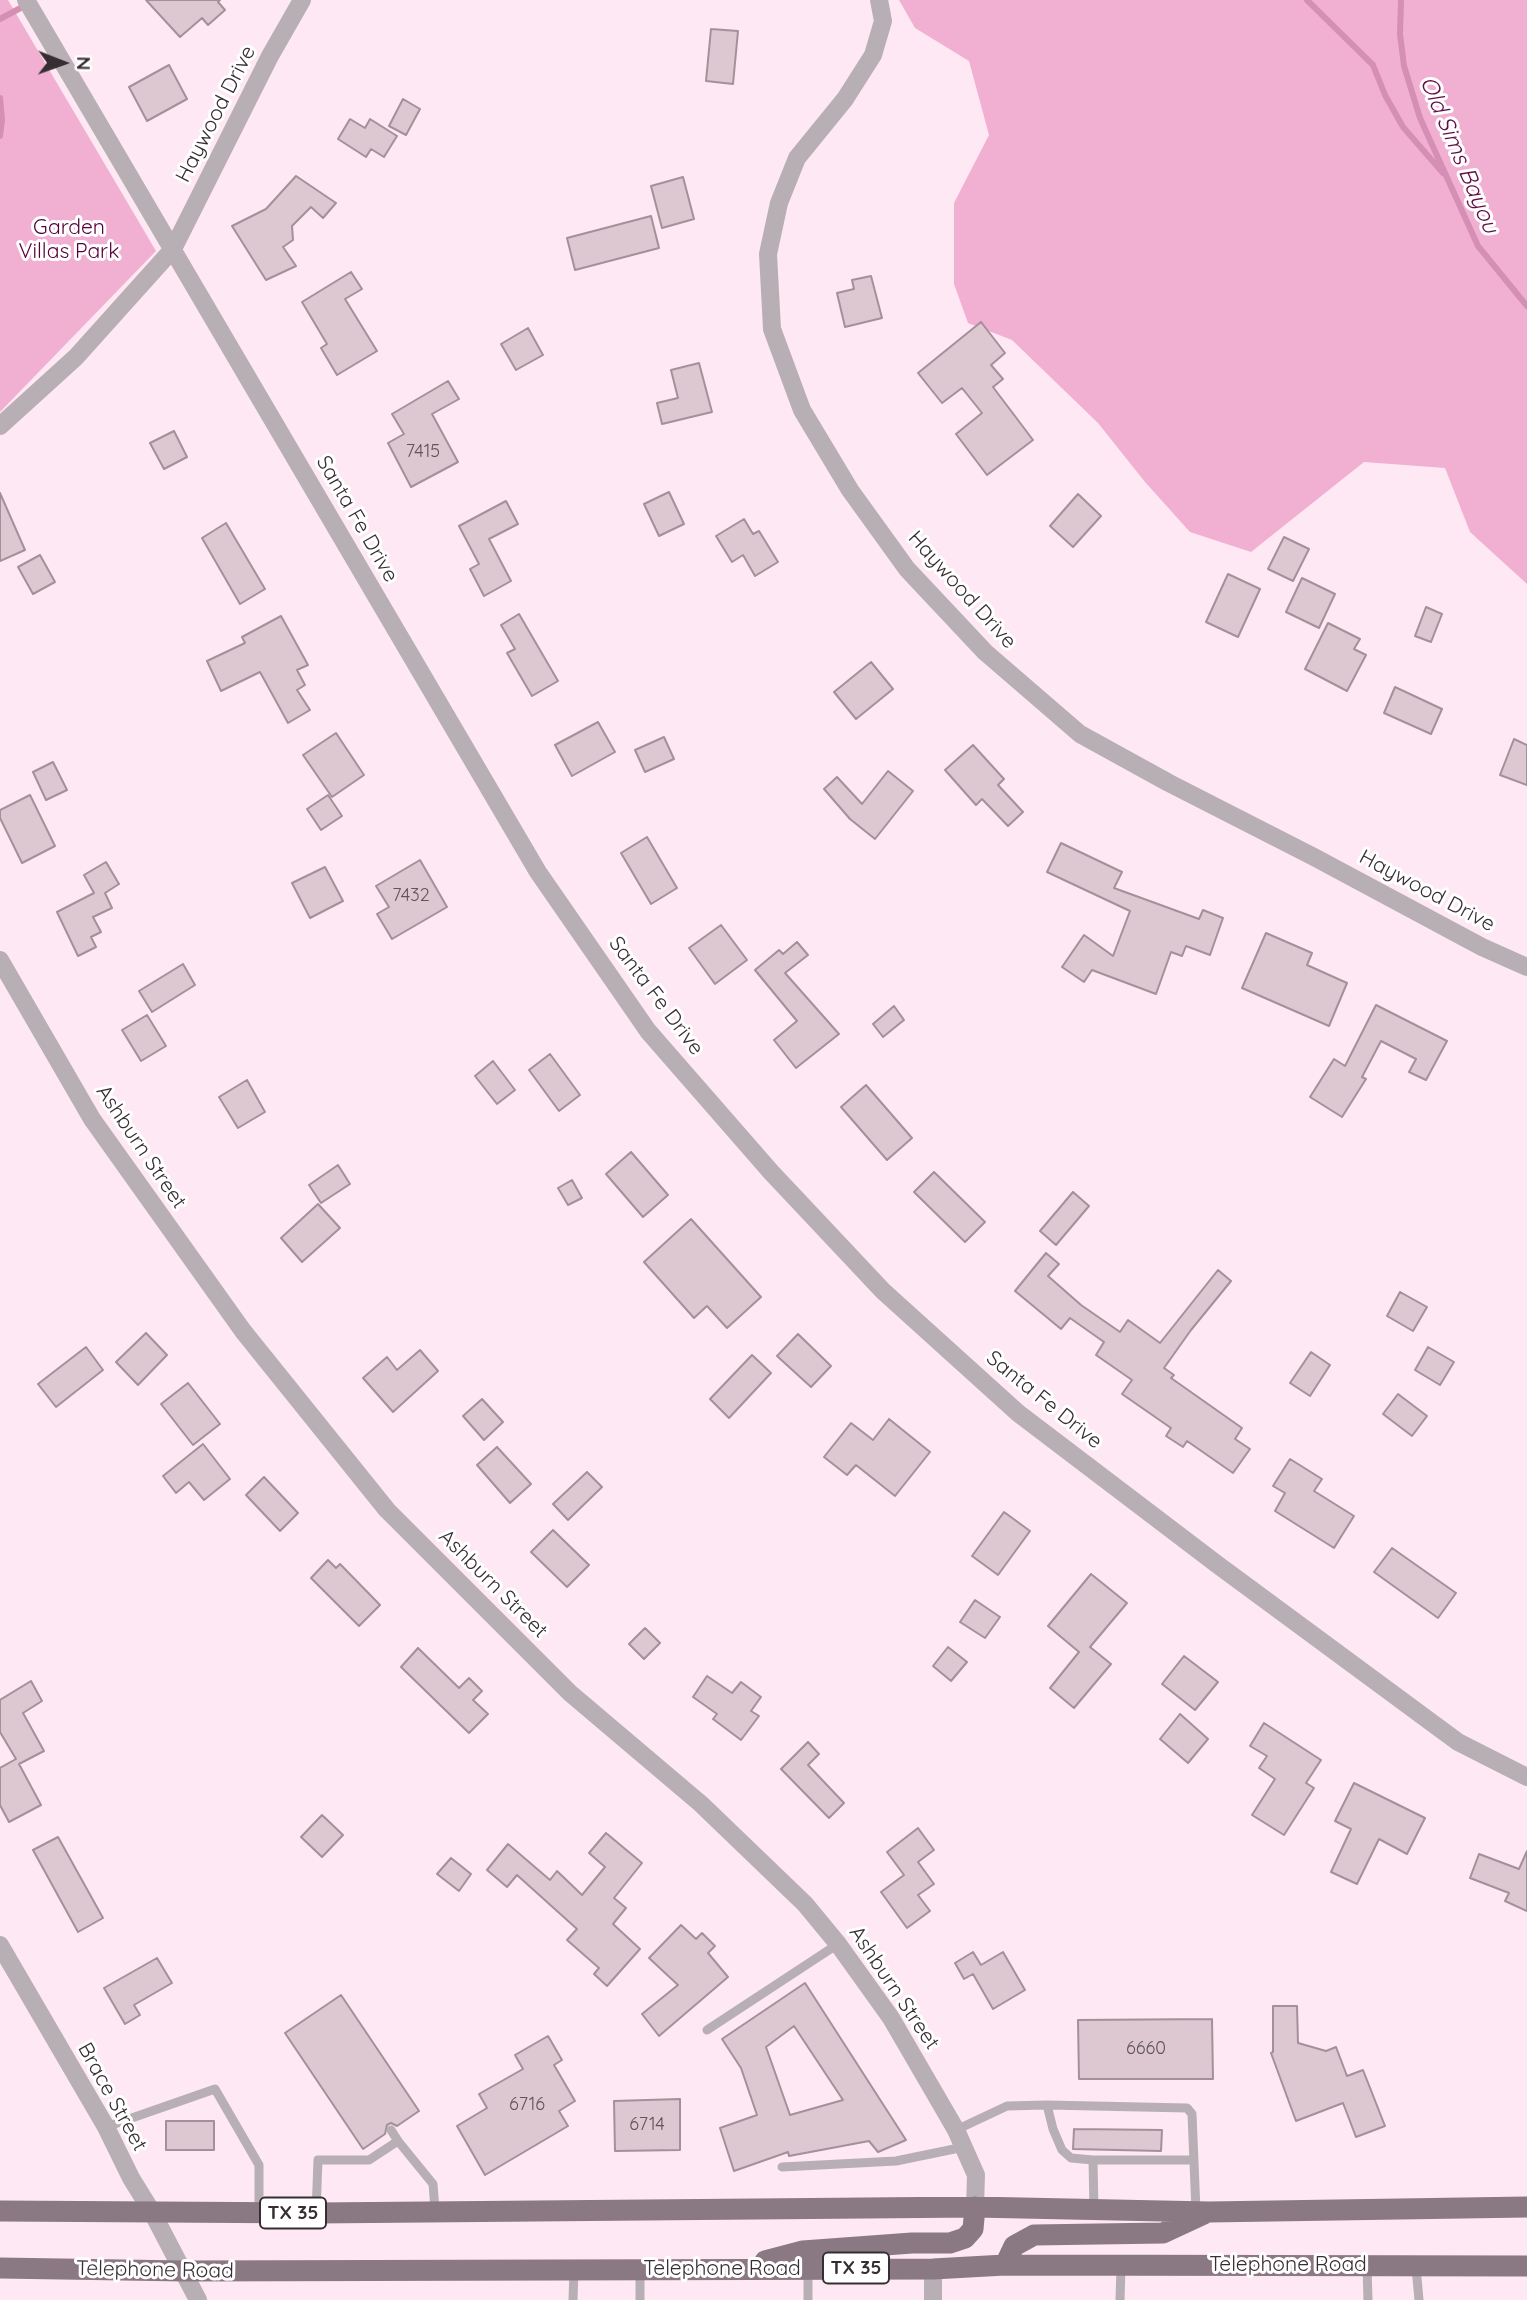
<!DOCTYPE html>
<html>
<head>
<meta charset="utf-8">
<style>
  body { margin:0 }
  #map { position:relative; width:1527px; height:2300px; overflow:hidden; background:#fee8f3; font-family:Quicksand,sans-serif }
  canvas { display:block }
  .north { position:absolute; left:28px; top:28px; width:70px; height:70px; -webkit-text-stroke:5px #fff; paint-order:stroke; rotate:91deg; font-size:19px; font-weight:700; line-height:28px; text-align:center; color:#362e32 }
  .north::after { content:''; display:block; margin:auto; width:24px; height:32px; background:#362e32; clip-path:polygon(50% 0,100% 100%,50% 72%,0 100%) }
</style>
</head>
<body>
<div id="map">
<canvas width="1527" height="2300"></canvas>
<div class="north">N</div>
</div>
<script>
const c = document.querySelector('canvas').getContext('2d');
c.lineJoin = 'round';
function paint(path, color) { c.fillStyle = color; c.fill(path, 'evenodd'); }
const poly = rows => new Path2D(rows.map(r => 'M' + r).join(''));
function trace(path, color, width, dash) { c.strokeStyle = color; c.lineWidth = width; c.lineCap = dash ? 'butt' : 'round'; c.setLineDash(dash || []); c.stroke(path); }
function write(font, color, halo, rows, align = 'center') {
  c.font = font + ' Quicksand,sans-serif'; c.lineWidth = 6; c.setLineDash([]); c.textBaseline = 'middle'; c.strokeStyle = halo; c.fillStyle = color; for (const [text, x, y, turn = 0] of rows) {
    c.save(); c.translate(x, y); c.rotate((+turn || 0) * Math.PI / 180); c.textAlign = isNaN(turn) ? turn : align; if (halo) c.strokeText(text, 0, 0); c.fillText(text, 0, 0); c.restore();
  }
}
paint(poly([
  [0,0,8,0,156,251,0,412],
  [899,0,1527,0,1527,584,1470,532,1445,468,1364,462,1251,552,1190,532,1145,482,1098,423,1012,340,968,323,954,284,954,203,989,135,969,61,915,28]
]), '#f1b0d2');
trace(poly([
  [1307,0,1373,65,1385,95,1403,127,1443,173],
  [1401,0,1400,34,1404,66,1420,118,1478,246,1527,306],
  [0,19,26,5],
  [0,98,2,120,0,136]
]), '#d58eb4', 6);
const building = poly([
  [146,0,220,0,218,2,225,10,208,25,202,18,180,37,146,0],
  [711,29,738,31,733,84,706,81,711,29],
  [169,65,187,99,147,121,129,87,169,65],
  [403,99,420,109,406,135,389,126,403,99],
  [350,119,365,128,370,119,397,136,384,157,371,149,366,157,338,139,350,119],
  [296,176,336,203,323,218,311,207,292,226,293,240,283,247,296,266,266,280,232,226,266,209,296,176],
  [683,177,694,219,662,228,651,186,683,177],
  [651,216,659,248,575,270,567,238,651,216],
  [351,272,362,289,345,299,377,351,337,375,321,348,327,344,302,302,351,272],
  [871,276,882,318,845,327,837,293,854,289,852,280,871,276],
  [981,322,1005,353,991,365,1003,379,993,387,1033,440,987,475,956,434,982,413,962,388,942,403,918,373,981,322],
  [528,328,543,355,516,370,501,344,528,328],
  [699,363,712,412,662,424,657,403,678,398,671,370,699,363],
  [448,381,459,399,432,414,458,462,411,487,388,443,404,434,392,414,448,381],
  [174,431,187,457,164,469,150,443,174,431],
  [669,492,684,524,659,536,644,504,669,492],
  [0,493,25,550,0,561,0,493],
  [1078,494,1101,516,1073,547,1050,526,1078,494],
  [506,501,518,524,489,539,511,581,484,596,470,569,479,564,459,526,506,501],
  [744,519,753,534,759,531,778,562,755,576,743,555,732,562,716,536,744,519],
  [226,523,265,589,240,604,202,538,226,523],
  [1284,537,1309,549,1293,581,1268,569,1284,537],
  [40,555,55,582,33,594,18,567,40,555],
  [1228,574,1260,589,1238,637,1206,622,1228,574],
  [1302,578,1335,594,1319,628,1286,612,1302,578],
  [1426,607,1442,614,1431,642,1415,636,1426,607],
  [519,614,558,681,532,696,507,653,515,649,501,625,519,614],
  [281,616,308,665,297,670,305,685,297,690,310,710,288,723,260,672,221,691,207,661,245,643,242,637,281,616],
  [1328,623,1360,639,1354,649,1366,655,1347,691,1305,669,1328,623],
  [871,662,893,689,856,719,834,692,871,662],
  [1395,687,1442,709,1431,734,1384,713,1395,687],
  [598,722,615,752,572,776,555,745,598,722],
  [336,733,364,775,332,797,303,755,336,733],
  [664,737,674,759,645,772,635,750,664,737],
  [1514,739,1527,745,1527,785,1500,775,1514,739],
  [973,745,1004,779,998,785,1023,812,1008,826,982,799,976,805,945,770,973,745],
  [53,762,67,790,46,800,33,772,53,762],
  [888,771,913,791,875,839,850,819,824,789,837,777,862,804,888,771],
  [30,795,55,846,22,863,0,818,0,810,30,795],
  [328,795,342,816,321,830,307,809,328,795],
  [647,837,677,888,651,904,621,853,647,837],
  [1061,843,1122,872,1114,888,1199,919,1203,910,1223,918,1210,955,1186,946,1182,956,1171,952,1156,994,1092,970,1084,982,1062,967,1084,935,1113,956,1130,911,1047,872,1061,843],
  [420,860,447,907,392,939,377,914,389,907,376,886,420,860],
  [106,862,119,884,105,893,112,908,93,917,101,932,91,937,96,947,78,956,57,912,94,893,84,875,106,862],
  [325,867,343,901,310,918,292,883,325,867],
  [721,925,747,960,715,984,689,948,721,925],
  [1266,933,1312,953,1307,965,1347,983,1329,1026,1242,988,1266,933],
  [797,942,808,955,785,973,839,1034,796,1068,774,1040,797,1021,755,970,779,950,783,954,797,942],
  [183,964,195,985,152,1012,139,991,183,964],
  [1376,1005,1447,1041,1426,1080,1409,1072,1416,1059,1381,1041,1362,1077,1366,1079,1342,1117,1310,1097,1334,1059,1345,1066,1376,1005],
  [894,1006,904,1020,883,1037,873,1024,894,1006],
  [147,1015,166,1046,141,1061,122,1030,147,1015],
  [550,1054,580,1095,559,1111,529,1070,550,1054],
  [493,1061,515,1090,497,1104,475,1076,493,1061],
  [247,1080,265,1112,238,1128,219,1097,247,1080],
  [866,1085,912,1138,887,1160,841,1107,866,1085],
  [631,1152,668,1195,643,1217,606,1174,631,1152],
  [338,1165,350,1184,321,1203,309,1185,338,1165],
  [934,1172,985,1222,965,1242,914,1192,934,1172],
  [572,1180,582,1198,568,1205,558,1188,572,1180],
  [1073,1192,1089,1206,1056,1245,1040,1231,1073,1192],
  [318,1204,340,1228,302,1262,281,1238,318,1204],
  [691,1219,761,1297,727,1328,707,1306,694,1318,644,1262,691,1219],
  [1046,1253,1059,1264,1048,1276,1081,1305,1120,1332,1128,1320,1160,1343,1218,1270,1231,1281,1191,1330,1164,1368,1174,1375,1171,1378,1242,1428,1235,1439,1250,1449,1233,1473,1187,1441,1183,1447,1166,1436,1171,1428,1122,1394,1132,1380,1096,1355,1104,1342,1070,1318,1061,1329,1015,1291,1046,1253],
  [1400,1292,1427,1307,1413,1331,1387,1316,1400,1292],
  [146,1333,167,1355,138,1385,116,1362,146,1333],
  [798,1334,831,1366,811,1387,777,1356,798,1334],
  [86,1347,103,1370,56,1407,38,1384,86,1347],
  [1428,1347,1454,1362,1440,1385,1415,1370,1428,1347],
  [420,1350,438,1371,393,1412,363,1378,387,1357,397,1370,420,1350],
  [1311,1352,1330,1365,1310,1396,1290,1383,1311,1352],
  [752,1355,771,1373,729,1418,710,1399,752,1355],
  [188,1383,220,1424,193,1445,161,1404,188,1383],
  [1398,1394,1427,1416,1412,1436,1383,1414,1398,1394],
  [482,1399,503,1422,484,1440,463,1416,482,1399],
  [889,1419,930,1452,895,1496,856,1465,847,1475,824,1457,851,1423,873,1440,889,1419],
  [203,1444,230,1479,204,1500,189,1482,176,1493,163,1476,203,1444],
  [497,1447,531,1484,510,1503,477,1465,497,1447],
  [1290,1459,1322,1479,1314,1491,1354,1516,1334,1548,1275,1511,1285,1493,1273,1486,1290,1459],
  [587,1472,602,1487,568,1520,553,1504,587,1472],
  [264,1477,298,1513,280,1531,246,1495,264,1477],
  [1004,1512,1030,1531,998,1575,972,1556,1004,1512],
  [553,1530,589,1565,567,1587,531,1552,553,1530],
  [1392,1548,1456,1593,1438,1618,1374,1572,1392,1548],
  [328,1560,336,1568,340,1564,380,1605,359,1626,311,1578,328,1560],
  [1091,1574,1127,1603,1090,1647,1111,1664,1074,1708,1050,1688,1079,1652,1048,1626,1091,1574],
  [975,1600,1000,1617,985,1638,960,1622,975,1600],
  [645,1628,660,1643,644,1659,629,1644,645,1628],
  [948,1647,967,1662,951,1681,933,1666,948,1647],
  [418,1648,459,1688,469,1678,482,1691,473,1700,488,1714,469,1733,401,1667,418,1648],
  [1184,1656,1218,1682,1195,1710,1162,1684,1184,1656],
  [707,1676,732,1693,741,1682,761,1697,751,1711,759,1716,741,1740,713,1719,717,1714,693,1697,707,1676],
  [31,1681,42,1701,23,1713,44,1751,19,1764,41,1805,9,1822,0,1805,0,1768,16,1759,0,1732,0,1700,31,1681],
  [1180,1714,1208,1739,1188,1763,1160,1739,1180,1714],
  [1264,1723,1321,1760,1306,1783,1314,1788,1284,1835,1252,1815,1275,1779,1259,1768,1267,1756,1250,1746,1264,1723],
  [808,1742,819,1754,808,1765,844,1803,829,1818,781,1769,808,1742],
  [1354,1783,1425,1818,1407,1854,1379,1839,1357,1884,1331,1872,1351,1829,1335,1821,1354,1783],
  [322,1815,343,1835,322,1857,301,1837,322,1815],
  [918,1828,934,1850,918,1862,934,1884,918,1895,930,1911,907,1928,881,1892,904,1875,887,1852,918,1828],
  [606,1833,642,1863,614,1898,626,1908,613,1924,640,1949,607,1986,594,1974,599,1968,567,1940,577,1929,517,1875,507,1887,487,1870,508,1844,550,1880,557,1871,582,1895,605,1867,589,1853,606,1833],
  [58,1837,103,1918,78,1932,33,1850,58,1837],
  [1527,1851,1527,1911,1505,1901,1509,1893,1470,1878,1479,1854,1519,1869,1527,1851],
  [451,1858,471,1874,459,1891,437,1874,451,1858],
  [681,1925,696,1939,702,1933,715,1946,708,1953,728,1977,659,2036,642,2014,678,1985,649,1958,681,1925],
  [973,1952,981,1965,1003,1952,1025,1990,993,2009,973,1974,964,1979,955,1963,973,1952],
  [157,1958,172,1983,134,2005,140,2015,125,2024,104,1988,157,1958],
  [805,1983,906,2140,878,2152,869,2141,789,2156,788,2152,734,2171,720,2128,757,2115,741,2068,722,2039,805,1983],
  [794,2026,843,2100,790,2115,766,2047,794,2026],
  [341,1995,419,2111,397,2126,391,2123,387,2125,385,2134,363,2149,285,2033,341,1995],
  [1273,2006,1297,2006,1298,2043,1326,2051,1336,2047,1347,2076,1363,2070,1385,2126,1356,2137,1343,2103,1296,2121,1271,2053,1273,2052,1273,2006],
  [1212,2019,1213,2079,1079,2079,1078,2020,1212,2019],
  [548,2036,562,2060,554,2065,575,2101,559,2111,568,2126,485,2175,457,2126,487,2108,479,2094,523,2069,515,2055,548,2036],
  [680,2099,680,2150,615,2151,614,2101,680,2099],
  [166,2121,214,2121,214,2150,166,2150,166,2121],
  [1074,2129,1162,2130,1161,2151,1073,2149,1074,2129]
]);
paint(building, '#ddc8d2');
trace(building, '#a4909a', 2);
trace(poly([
  [707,2030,838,1944],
  [1047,2105,1053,2129,1062,2150,1071,2158,1093,2160,1194,2160],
  [106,2127,215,2089,259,2165,259,2212],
  [391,2130,398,2141],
  [956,2130,1007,2106,1047,2105,1187,2108,1192,2114,1196,2211],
  [1093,2160,1094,2210],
  [782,2167,896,2161,964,2147],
  [316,2213,318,2160,369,2160,398,2141,433,2184,435,2210],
  [1367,2267,1368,2300],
  [1416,2267,1419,2300],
  [808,2270,808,2300],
  [573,2300,574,2270],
  [640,2300,640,2271],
  [1120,2300,1121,2267]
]), '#b8afb4', 9);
trace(poly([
  [26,0,538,872,648,1031,771,1172,883,1291,1018,1413,1218,1565,1458,1742,1527,1777],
  [879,0,883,21,873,55,845,99,797,158,779,203,768,254,772,329,802,410,850,490,907,569,985,652,1080,734,1169,783,1314,857,1482,947,1527,967],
  [0,426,76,357,173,249,270,56,302,0],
  [0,960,92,1119,243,1331,387,1510,570,1693,701,1804,805,1904,838,1944,891,2018,956,2130,976,2175,975,2207],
  [0,1945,106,2127,131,2178,152,2212,198,2300],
  [933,2269,933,2300]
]), '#b8afb4', 18);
trace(poly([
  [0,2211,316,2213,975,2207,1209,2212,1527,2207],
  [765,2261,803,2251,912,2243,950,2243,965,2238,973,2229,975,2207],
  [1005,2265,1014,2246,1034,2235,1163,2233,1204,2214],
  [0,2268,184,2271,933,2269,1005,2265,1527,2266]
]), '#8a7982', 21);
write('18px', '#60545a', null, [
  ["7415",423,452],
  ["7432",411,896],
  ["6660",1146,2049],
  ["6716",527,2105],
  ["6714",647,2125]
]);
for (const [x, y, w] of [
  [293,2213,66],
  [856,2268,66]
]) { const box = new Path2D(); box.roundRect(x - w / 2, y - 15.5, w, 31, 5); c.fillStyle = '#fff'; c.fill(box); trace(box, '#362e32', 2); }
write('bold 19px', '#362e32', null, [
  ["TX 35",293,2213],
  ["TX 35",856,2268]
]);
write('21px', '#362e32', '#fff', [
  ["Haywood Drive",216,114,-63],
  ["Santa Fe Drive",357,519,60],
  ["Haywood Drive",962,590,48],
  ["Haywood Drive",1427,891,28],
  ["Santa Fe Drive",656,996,53],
  ["Ashburn Street",141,1147,56],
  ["Santa Fe Drive",1044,1400,39],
  ["Ashburn Street",493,1584,45],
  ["Ashburn Street",894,1988,56],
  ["Brace Street",112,2097,61],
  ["Telephone Road",1288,2265],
  ["Telephone Road",722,2269],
  ["Telephone Road",155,2270,1]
]);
write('21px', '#55003a', '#fff', [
  ["Garden",69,228],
  ["Villas Park",69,252]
]);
write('italic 23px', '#630f45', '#fff', [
  ["Old Sims Bayou",1459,155,67]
]);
</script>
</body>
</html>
